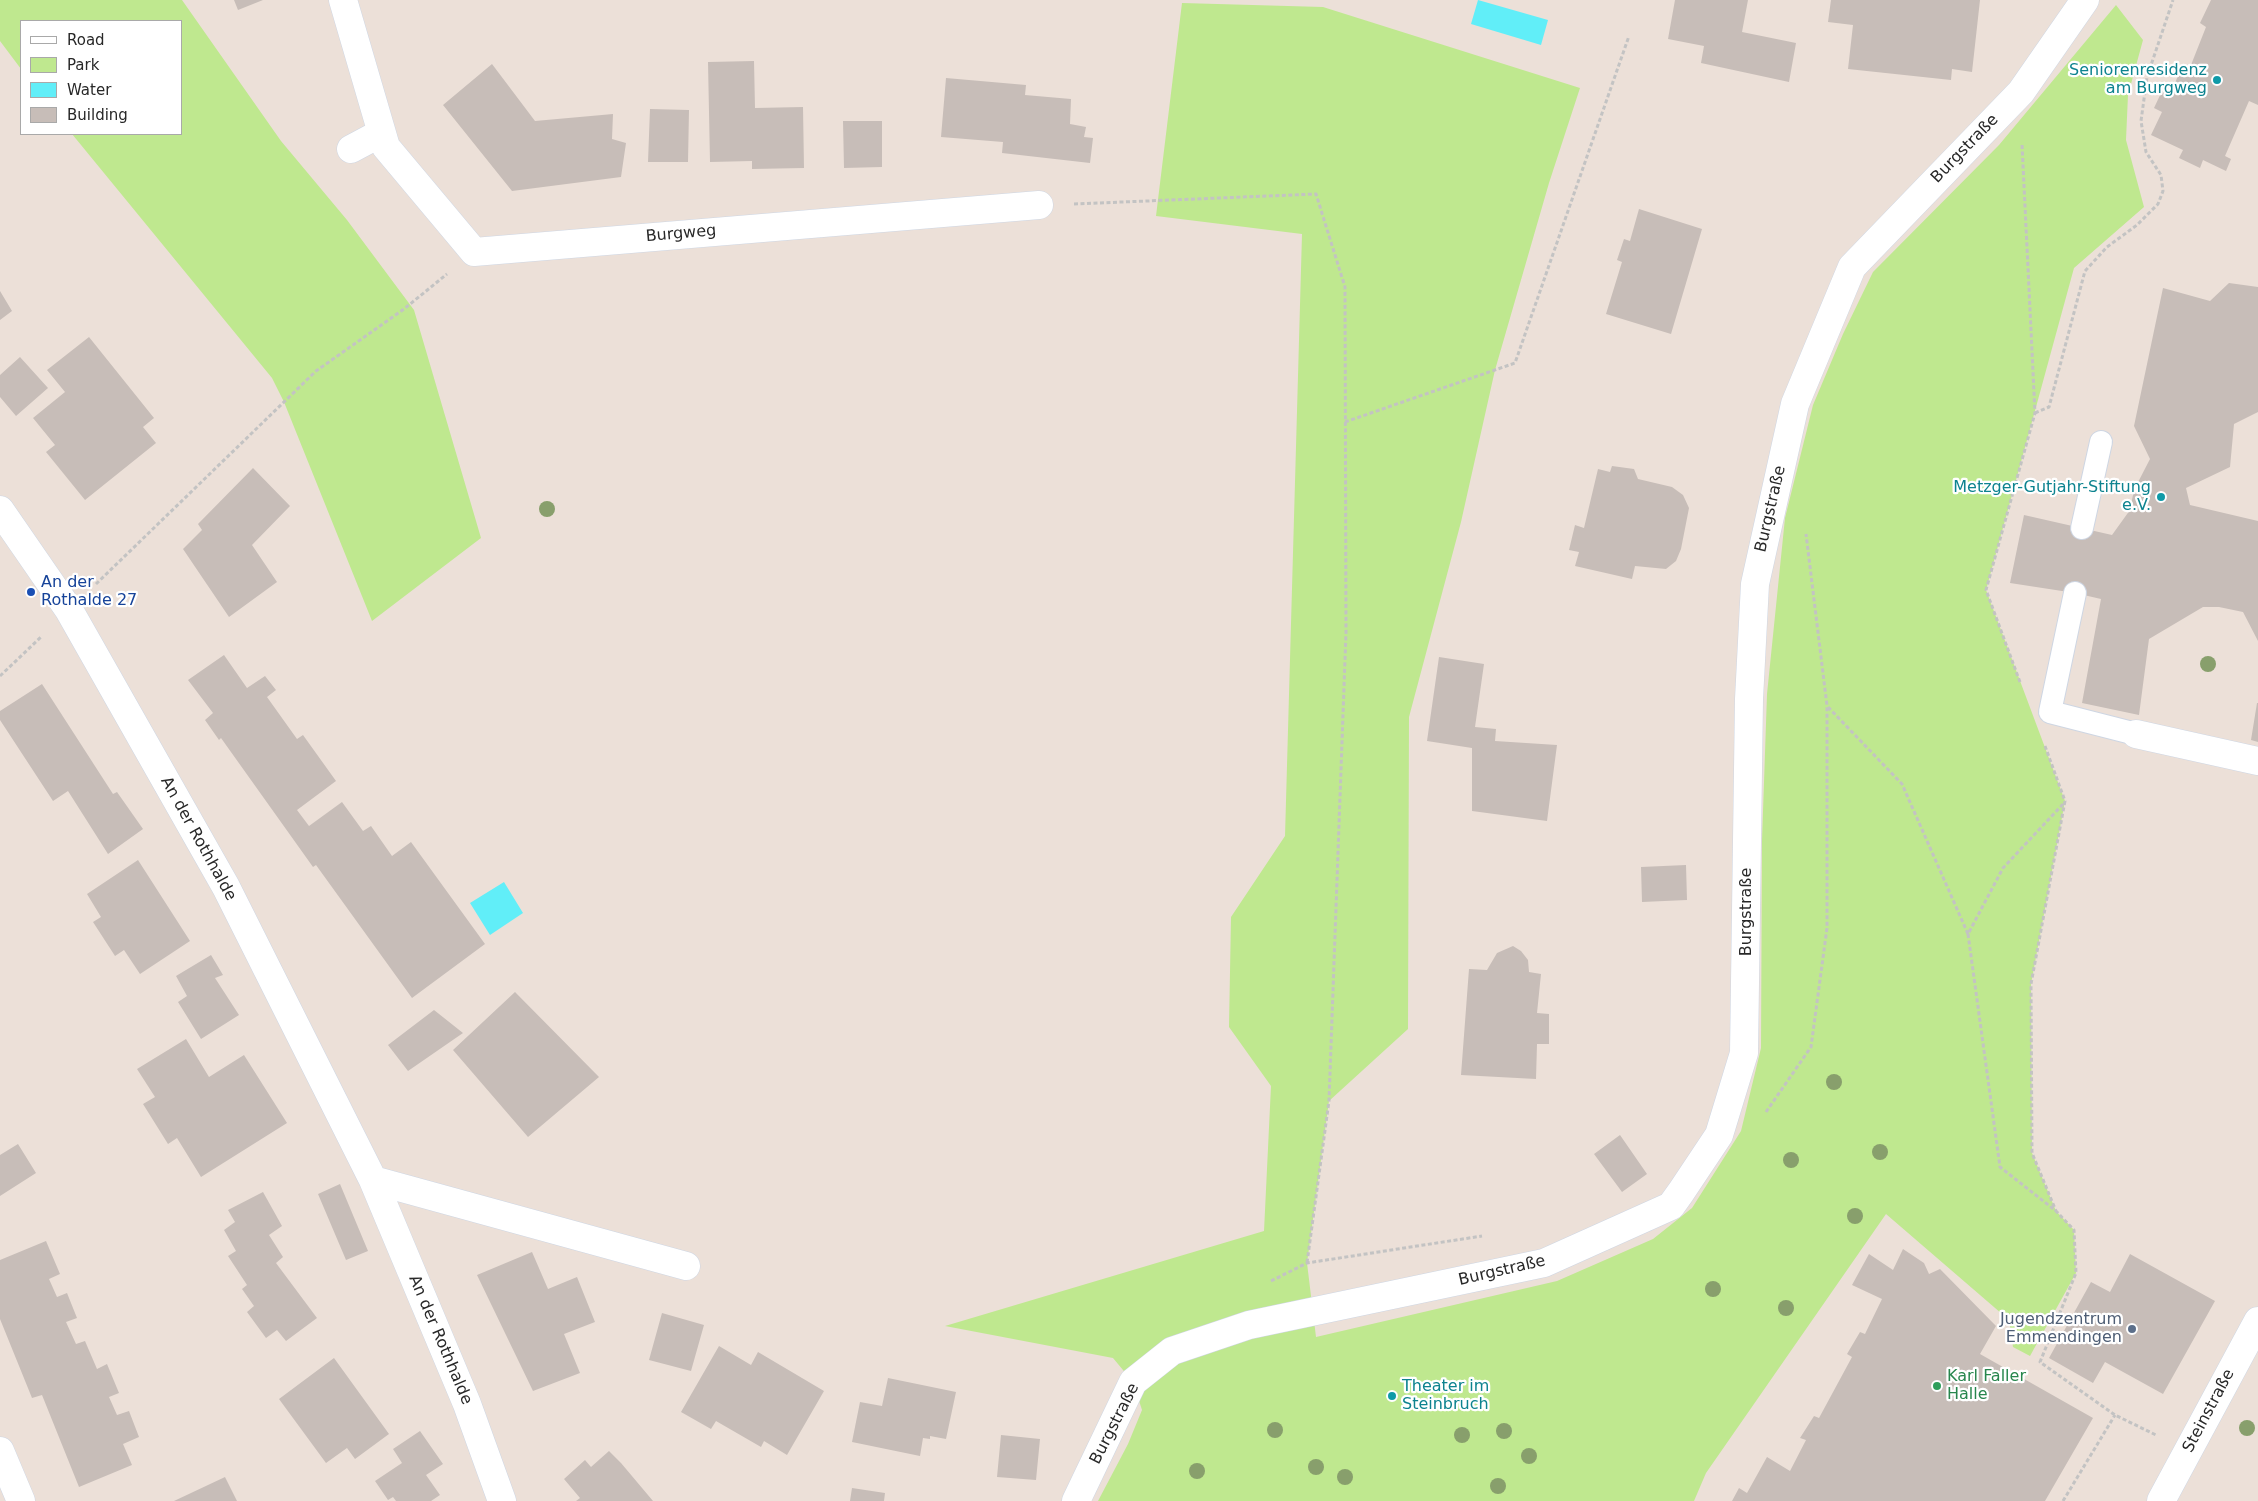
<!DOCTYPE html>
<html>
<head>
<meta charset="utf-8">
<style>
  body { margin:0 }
  #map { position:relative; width:2258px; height:1501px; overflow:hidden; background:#ece0d8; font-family:"DejaVu Sans",sans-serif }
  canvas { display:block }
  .legend { position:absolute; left:20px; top:20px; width:162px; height:115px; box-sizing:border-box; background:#fff; border:1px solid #a9a9a9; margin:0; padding:6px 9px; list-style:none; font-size:15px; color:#282828 }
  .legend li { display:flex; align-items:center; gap:10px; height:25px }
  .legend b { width:25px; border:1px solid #a9a9a9 }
</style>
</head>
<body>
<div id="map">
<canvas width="2258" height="1501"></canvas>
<ul class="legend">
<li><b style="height:6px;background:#fff"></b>Road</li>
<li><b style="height:14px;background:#bfe88f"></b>Park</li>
<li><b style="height:14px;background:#61eef8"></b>Water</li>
<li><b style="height:14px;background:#c7bdb8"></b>Building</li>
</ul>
</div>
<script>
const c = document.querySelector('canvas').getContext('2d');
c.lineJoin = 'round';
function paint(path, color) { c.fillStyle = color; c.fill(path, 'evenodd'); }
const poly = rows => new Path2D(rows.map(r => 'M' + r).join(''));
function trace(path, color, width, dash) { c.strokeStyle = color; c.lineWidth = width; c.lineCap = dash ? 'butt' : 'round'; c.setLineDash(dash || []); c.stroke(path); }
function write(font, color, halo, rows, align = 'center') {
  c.font = font + ' "DejaVu Sans",sans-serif'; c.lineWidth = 4.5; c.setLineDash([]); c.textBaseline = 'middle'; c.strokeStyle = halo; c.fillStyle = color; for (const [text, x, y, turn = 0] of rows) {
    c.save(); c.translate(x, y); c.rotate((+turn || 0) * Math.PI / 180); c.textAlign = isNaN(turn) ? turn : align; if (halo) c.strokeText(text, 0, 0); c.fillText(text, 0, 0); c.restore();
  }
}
paint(poly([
  [0,0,182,0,281,141,347,220,414,310,481,538,372,621,284,402,272,378,72,134,181,134,181,21,21,21,21,69,0,41],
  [1182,3,1323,7,1580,88,1549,183,1495,370,1461,522,1409,717,1408,1029,1329,1101,1307,1263,1316,1337,1557,1281,1653,1239,1692,1208,1741,1131,1761,1048,1762,841,1767,694,1785,518,1813,405,1843,334,1873,272,1999,145,2116,5,2143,40,2128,95,2126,140,2144,207,2074,268,1986,590,2065,801,2031,984,2032,1153,2056,1211,2074,1230,2076,1273,2030,1356,2013,1347,2009,1320,1886,1214,1706,1473,1694,1501,1098,1501,1128,1444,1142,1410,1133,1382,1113,1358,945,1326,1264,1231,1271,1086,1229,1027,1231,917,1285,836,1302,234,1156,216]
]), '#bfe88f');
paint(poly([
  [1478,0,1548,20,1541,45,1471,24],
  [504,882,523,913,490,935,470,903]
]), '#61eef8');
paint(poly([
  [234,0,263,0,238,10],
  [1675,0,1748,0,1742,32,1796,43,1789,82,1701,63,1704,46,1668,39],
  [1831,0,1980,0,1972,72,1952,69,1951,80,1848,69,1853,25,1828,22],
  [2211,0,2258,0,2258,105,2249,101,2225,156,2231,159,2226,171,2203,160,2200,168,2179,158,2183,150,2151,135,2162,112,2154,108,2162,91,2171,93,2182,66,2189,70,2206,27,2200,23],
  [754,61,755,108,803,107,804,168,752,169,752,161,710,162,708,62],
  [492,64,535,121,613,114,612,139,626,143,621,177,512,191,443,105],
  [946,78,1026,85,1025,95,1071,99,1070,124,1086,127,1084,137,1093,138,1090,163,1002,153,1003,142,941,137],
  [650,109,689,110,688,162,648,162],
  [843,121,882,121,882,167,844,168],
  [1639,209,1702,229,1671,334,1606,314,1622,262,1617,260,1624,239,1630,241],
  [2229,283,2258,287,2258,412,2234,424,2230,467,2186,488,2190,505,2258,521,2258,641,2243,612,2219,607,2203,607,2149,639,2139,715,2082,703,2101,599,2075,593,2010,583,2024,515,2112,535,2130,510,2134,490,2150,459,2134,426,2163,288,2210,301],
  [0,291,12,311,0,320],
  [89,337,154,418,143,427,156,443,85,500,46,452,55,445,33,418,65,392,47,370],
  [20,357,48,388,16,416,0,397,0,375],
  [1612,466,1634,469,1638,479,1672,487,1683,495,1689,508,1681,549,1676,561,1666,569,1635,566,1632,579,1575,566,1579,552,1569,550,1575,525,1584,528,1598,469,1610,472],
  [253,468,290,506,252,545,277,582,229,617,183,549,202,530,198,524],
  [224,655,247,688,265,676,276,690,267,697,297,739,303,735,336,781,297,810,309,826,342,802,363,831,371,826,392,856,411,842,485,944,412,998,316,865,313,867,221,738,219,740,205,720,213,713,188,680],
  [1439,657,1484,664,1475,727,1496,729,1495,741,1557,745,1547,821,1472,811,1472,748,1427,741],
  [42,684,113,794,117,792,143,829,108,854,68,791,53,801,0,720,0,711],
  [2257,703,2258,703,2258,742,2251,740],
  [138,860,190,941,140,974,124,950,115,956,93,922,101,917,87,894],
  [1686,865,1687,900,1642,902,1641,867],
  [1513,946,1521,951,1528,960,1529,972,1541,974,1537,1013,1549,1014,1549,1044,1537,1044,1536,1079,1461,1075,1469,969,1487,970,1497,953],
  [211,955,223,975,215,978,239,1015,201,1039,178,1002,187,996,176,976],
  [515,992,599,1077,528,1137,453,1050],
  [434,1010,463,1033,408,1071,388,1045],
  [186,1039,209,1077,244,1055,287,1123,201,1177,177,1138,168,1144,143,1104,155,1097,137,1069],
  [1620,1135,1647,1174,1622,1192,1594,1154],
  [18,1144,36,1173,0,1196,0,1155],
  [340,1184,368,1251,346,1260,318,1194],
  [263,1192,282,1226,269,1235,283,1257,276,1263,317,1318,286,1341,277,1330,266,1338,247,1312,254,1306,242,1289,247,1285,228,1256,236,1251,224,1230,235,1222,228,1210],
  [46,1241,60,1274,49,1279,57,1297,67,1293,77,1318,66,1322,76,1344,85,1341,97,1369,107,1364,119,1393,109,1397,117,1415,129,1411,139,1437,123,1444,132,1465,79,1487,42,1395,32,1398,0,1319,0,1260],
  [1903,1249,1924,1263,1929,1274,1940,1269,1996,1326,1980,1354,2093,1418,2045,1501,1732,1501,1739,1488,1747,1493,1767,1457,1790,1471,1806,1440,1800,1438,1814,1416,1819,1418,1852,1357,1847,1354,1860,1332,1865,1334,1882,1299,1852,1285,1869,1254,1893,1270],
  [532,1252,548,1289,577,1277,595,1322,564,1334,580,1373,533,1391,477,1275],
  [2130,1254,2215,1301,2163,1394,2105,1362,2093,1383,2049,1358,2091,1282,2110,1292],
  [662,1313,704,1325,691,1371,649,1360],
  [719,1346,751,1365,758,1352,824,1391,787,1455,764,1441,761,1447,716,1421,711,1429,681,1412],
  [334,1358,389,1434,355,1459,347,1448,326,1463,279,1399],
  [888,1378,956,1392,946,1439,930,1436,930,1439,923,1438,920,1456,852,1442,860,1402,882,1406],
  [420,1431,443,1464,426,1475,440,1495,431,1501,396,1501,393,1497,388,1500,375,1481,402,1463,393,1449],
  [1001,1435,1040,1439,1036,1480,997,1477],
  [609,1451,621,1463,653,1501,576,1501,580,1498,564,1479,585,1460,591,1467],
  [225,1477,237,1501,174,1501],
  [852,1488,885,1493,884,1501,850,1501]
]), '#c7bdb8');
const lane = poly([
  [2082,528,2101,442],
  [2075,593,2050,712,2136,734]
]);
const street = poly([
  [343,0,386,147,474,252,1039,205],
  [351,149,381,133],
  [0,510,69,610,226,887,373,1180,467,1404,502,1501],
  [2136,734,2258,761],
  [373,1180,686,1266],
  [0,1451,21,1501],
  [1076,1501,1133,1382,1172,1351,1249,1325,1544,1263,1671,1206,1681,1192,1719,1135,1744,1053,1749,699,1755,584,1795,404,1852,267,2021,92,2085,0],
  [2161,1501,2258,1321]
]);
trace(lane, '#ced6e3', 24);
trace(street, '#ced6e3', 29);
trace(poly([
  [1074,204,1316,194,1345,287,1346,632,1329,1101,1307,1263],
  [2035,413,2049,407,2085,271,2107,247,2137,225,2158,204,2163,191,2161,175,2146,152,2141,121,2147,77,2173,0],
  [1345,422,1515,363,1629,36],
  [96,584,316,371,404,309,447,274],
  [0,676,41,637],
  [2020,682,1986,590,2035,413,2022,144],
  [1828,707,1902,784,1968,934,2003,868,2065,802],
  [2045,746,2065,801,2031,984,2032,1153,2056,1211],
  [1968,934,2000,1167,2056,1211,2074,1230,2076,1273,2040,1362,2115,1415,2156,1435],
  [1766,1112,1811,1047,1827,928,1827,706,1806,534],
  [1271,1281,1307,1263,1482,1236],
  [2063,1501,2115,1415]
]), '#c3c3c3', 3, [4, 2.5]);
trace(lane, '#fff', 22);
trace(street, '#fff', 28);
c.fillStyle = '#889f6c';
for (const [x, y] of [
  [547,509],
  [2208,664],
  [1834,1082],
  [1880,1152],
  [1791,1160],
  [1855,1216],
  [1713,1289],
  [1786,1308],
  [2247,1428],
  [1275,1430],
  [1504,1431],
  [1462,1435],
  [1529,1456],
  [1316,1467],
  [1197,1471],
  [1345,1477],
  [1498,1486]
]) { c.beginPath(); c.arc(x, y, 8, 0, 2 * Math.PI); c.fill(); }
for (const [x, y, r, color] of [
  [2217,80,5,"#0f9aa8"],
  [2161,497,5,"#0f9aa8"],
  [31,592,5,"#1a4fb4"],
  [2132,1329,5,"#5c6f8a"],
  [1937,1386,5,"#2e9e5b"],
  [1392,1396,5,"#0f9aa8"]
]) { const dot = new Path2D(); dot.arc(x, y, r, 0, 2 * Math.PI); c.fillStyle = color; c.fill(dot); trace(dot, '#fff', 2); }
write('16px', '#0d838f', '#fff', [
  ["Seniorenresidenz",2207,71],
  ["am Burgweg",2207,89],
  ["Metzger-Gutjahr-Stiftung",2151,488],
  ["e.V.",2151,506],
  ["Theater im",1402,1387,"left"],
  ["Steinbruch",1402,1405,"left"]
], 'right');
write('16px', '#282828', '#fff', [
  ["Burgstraße",1965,149,-46],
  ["Burgweg",681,234,-5],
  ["Burgstraße",1771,509,-77],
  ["An der Rothhalde",198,839,61],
  ["Burgstraße",1747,912,-90],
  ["Burgstraße",1502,1271,-13],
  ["An der Rothhalde",440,1340,67],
  ["Steinstraße",2209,1411,-62],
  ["Burgstraße",1115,1424,-63]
]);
write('16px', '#164399', '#fff', [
  ["An der",41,583],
  ["Rothalde 27",41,601]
], 'left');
write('16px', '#4e5e75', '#fff', [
  ["Jugendzentrum",2122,1320],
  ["Emmendingen",2122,1338]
], 'right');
write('16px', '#27864d', '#fff', [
  ["Karl Faller",1947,1377],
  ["Halle",1947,1395]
], 'left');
</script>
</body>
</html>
